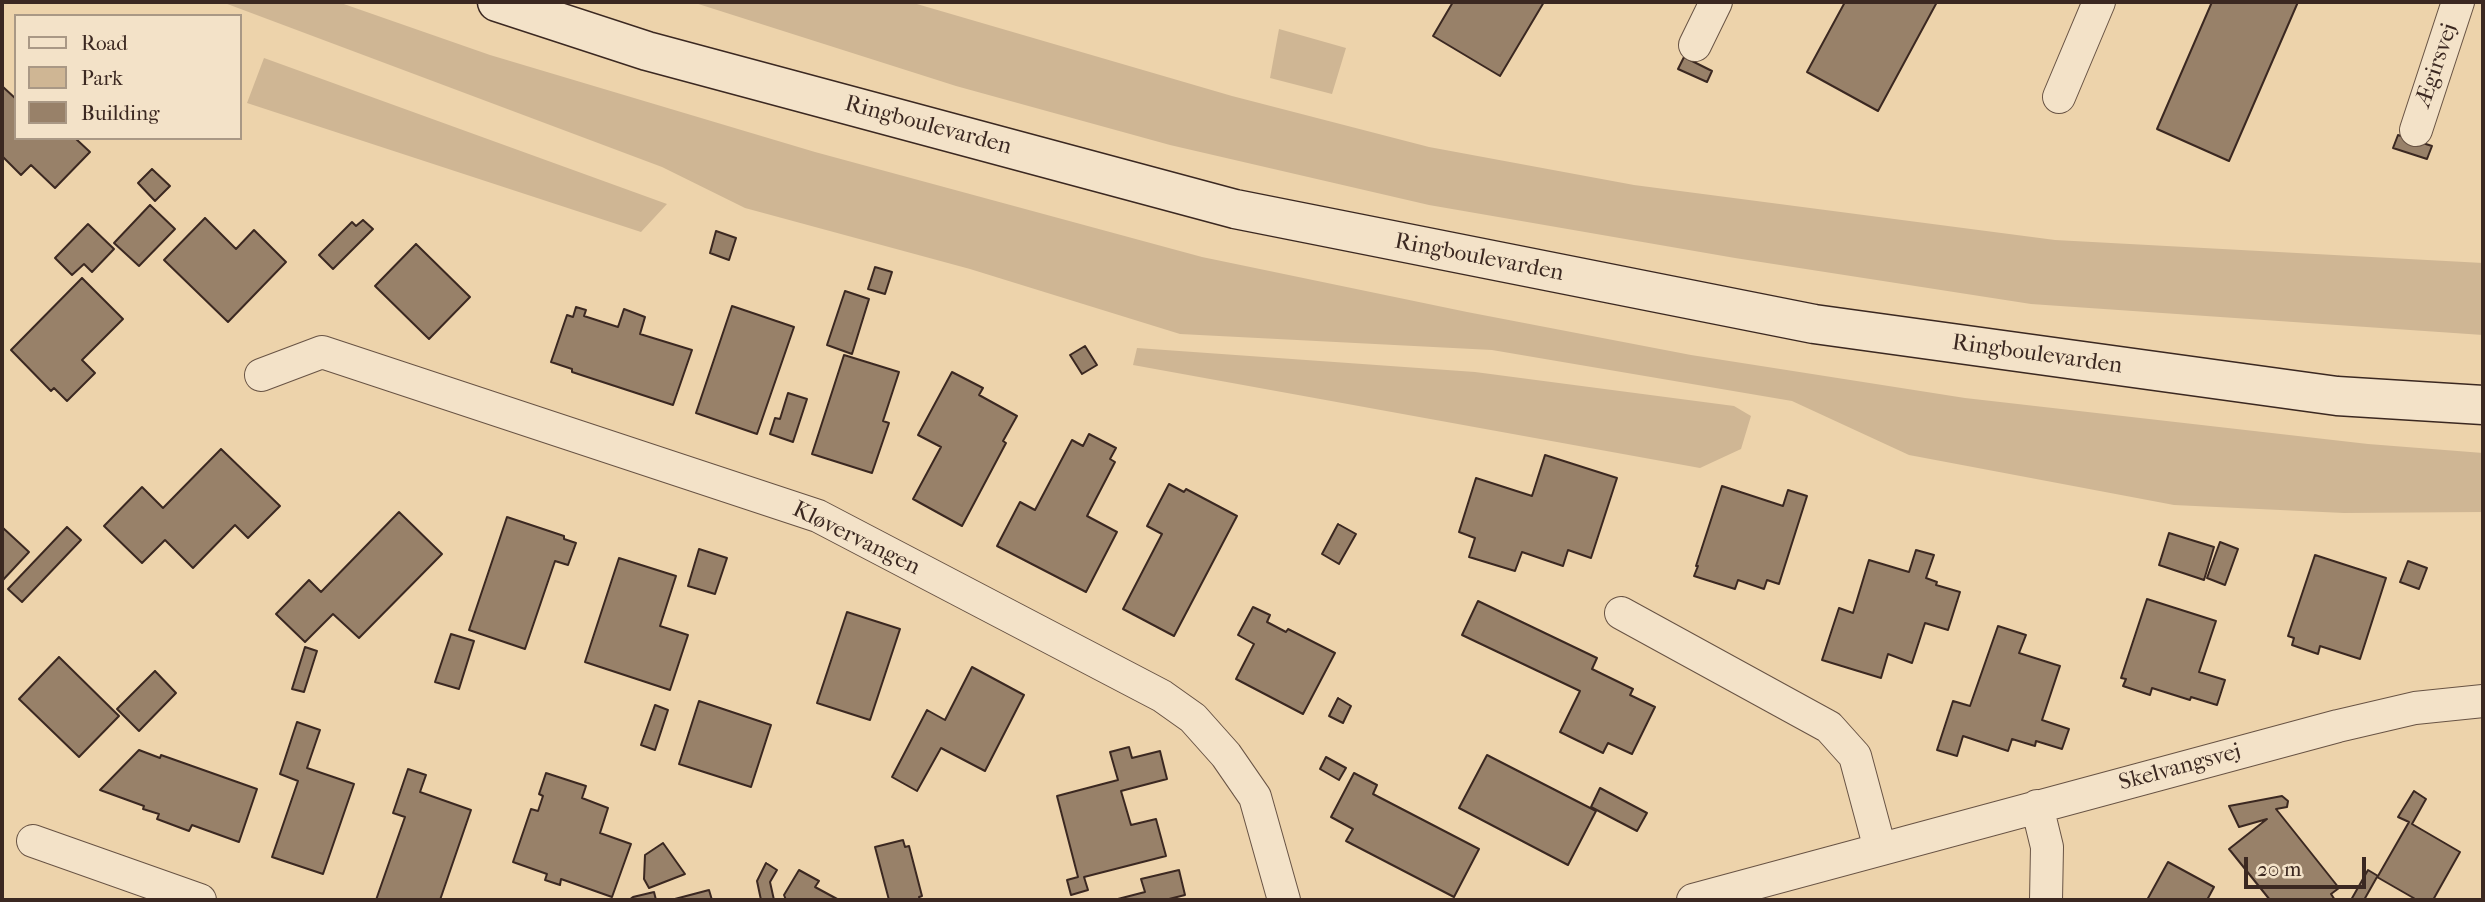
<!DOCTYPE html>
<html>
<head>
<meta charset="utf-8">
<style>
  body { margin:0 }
  #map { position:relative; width:2485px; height:902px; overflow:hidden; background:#edd3ab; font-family:"IM FELL French Canon",serif }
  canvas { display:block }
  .frame { position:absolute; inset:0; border:4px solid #3b2821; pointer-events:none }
  .legend { position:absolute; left:14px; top:14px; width:228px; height:126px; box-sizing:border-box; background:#f3e2c8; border:2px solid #a99885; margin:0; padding:9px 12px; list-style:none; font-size:21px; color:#3b2821 }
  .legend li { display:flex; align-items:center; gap:14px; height:35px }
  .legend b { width:35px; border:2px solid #a99885 }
  .scale { position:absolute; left:2244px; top:857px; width:122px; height:32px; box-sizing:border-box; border:4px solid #3b2821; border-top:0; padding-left:9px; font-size:21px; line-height:24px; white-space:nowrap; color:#3b2821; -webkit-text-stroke:5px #f3e2c8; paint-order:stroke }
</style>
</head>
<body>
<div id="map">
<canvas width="2485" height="902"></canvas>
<div class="frame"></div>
<ul class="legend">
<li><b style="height:9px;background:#f3e2c8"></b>Road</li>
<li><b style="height:19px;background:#cfb694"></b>Park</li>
<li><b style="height:19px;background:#988169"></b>Building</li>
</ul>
<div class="scale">20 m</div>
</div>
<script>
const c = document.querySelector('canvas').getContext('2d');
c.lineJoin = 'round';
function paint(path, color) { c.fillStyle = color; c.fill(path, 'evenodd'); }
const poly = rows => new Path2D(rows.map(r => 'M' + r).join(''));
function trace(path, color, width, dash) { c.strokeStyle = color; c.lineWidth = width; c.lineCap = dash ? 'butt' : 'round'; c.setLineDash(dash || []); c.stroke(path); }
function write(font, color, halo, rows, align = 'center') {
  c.font = font + ' "IM FELL French Canon",serif'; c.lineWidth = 5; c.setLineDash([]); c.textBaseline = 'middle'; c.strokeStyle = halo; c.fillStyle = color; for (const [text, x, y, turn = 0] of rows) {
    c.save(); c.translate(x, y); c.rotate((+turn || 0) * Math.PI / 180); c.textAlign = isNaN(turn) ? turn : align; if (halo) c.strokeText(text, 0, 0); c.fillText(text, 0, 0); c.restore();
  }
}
paint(poly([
  [222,2,338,2,490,55,815,152,1202,257,1467,312,1691,355,1965,398,2368,444,2483,453,2483,512,2344,513,2174,505,1909,455,1792,401,1492,350,1180,334,970,269,745,208,662,167],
  [692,2,910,2,1232,96,1429,147,1634,185,2055,240,2483,263,2483,335,2031,304,1735,258,1429,205,1170,145,956,86],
  [1279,29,1346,48,1332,94,1270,78],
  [264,58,667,204,641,232,247,103],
  [1137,348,1475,372,1734,406,1751,416,1741,449,1700,468,1133,365]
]), '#cfb694');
const building = poly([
  [1453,2,1544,2,1500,76,1433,36,1453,2],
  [1845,2,1937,2,1878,111,1807,72,1845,2],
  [2212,2,2298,2,2229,161,2157,129,2212,2],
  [1684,57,1712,71,1707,82,1678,69,1684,57],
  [2,86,16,99,16,138,75,138,90,152,55,188,31,165,21,175,2,156,2,86],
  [2398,135,2432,146,2427,159,2393,148,2398,135],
  [152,169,170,186,155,201,138,183,152,169],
  [150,205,175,229,139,266,114,243,150,205],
  [205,218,236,249,254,230,286,262,228,322,164,260,205,218],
  [363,220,373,229,333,269,319,255,352,222,356,226,363,220],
  [88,224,114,249,92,272,84,264,72,275,55,258,88,224],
  [716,231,736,238,729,260,710,253,716,231],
  [416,244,470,297,429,339,375,286,416,244],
  [875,267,892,272,885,294,868,289,875,267],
  [82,278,123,319,82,360,95,373,67,401,54,388,51,391,11,350,82,278],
  [845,291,869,299,852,354,827,345,845,291],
  [732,306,794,327,757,434,696,413,732,306],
  [576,307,586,310,584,316,618,327,624,309,645,317,640,334,692,350,673,405,572,372,572,369,551,362,567,315,573,317,576,307],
  [1085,346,1097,365,1082,374,1070,355,1085,346],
  [844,355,899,372,883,421,889,423,872,473,812,454,844,355],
  [952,372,983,388,979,395,1017,416,1003,441,1006,443,962,526,913,499,941,447,918,435,952,372],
  [788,393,807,399,793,442,770,434,775,418,780,419,788,393],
  [1089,434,1116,448,1110,459,1115,462,1087,516,1117,532,1086,592,997,546,1020,502,1035,510,1072,440,1083,446,1089,434],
  [221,449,280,506,248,538,235,525,193,568,165,540,142,563,104,526,142,487,163,508,221,449],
  [1545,455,1617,478,1591,558,1568,550,1563,566,1522,552,1515,571,1469,557,1475,538,1459,532,1476,478,1532,496,1545,455],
  [1169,484,1184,492,1186,489,1237,516,1174,636,1123,609,1162,534,1147,526,1169,484],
  [1722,486,1783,506,1788,490,1807,496,1779,584,1767,580,1764,589,1738,580,1735,589,1694,576,1698,566,1696,566,1722,486],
  [399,512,442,554,359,638,333,614,305,642,276,614,309,580,321,592,399,512],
  [507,517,564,536,564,539,576,543,568,565,555,561,525,649,469,630,507,517],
  [1338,524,1356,534,1339,564,1322,554,1338,524],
  [2,527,29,552,2,581,2,527],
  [67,527,81,540,22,602,8,589,67,527],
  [2169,533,2214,547,2204,580,2159,565,2169,533],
  [2220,542,2238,549,2225,585,2207,578,2220,542],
  [699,549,727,558,715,594,688,586,699,549],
  [1916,550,1934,555,1926,578,1937,582,1936,585,1960,592,1948,630,1925,623,1912,663,1888,654,1881,678,1822,660,1839,608,1853,613,1869,560,1909,572,1916,550],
  [2315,555,2386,578,2360,659,2320,646,2318,654,2292,645,2294,638,2288,636,2315,555],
  [619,558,676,576,660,626,688,635,670,690,585,662,619,558],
  [2408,561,2427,568,2419,589,2400,582,2408,561],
  [2147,599,2216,621,2199,672,2225,680,2217,705,2191,697,2190,700,2152,688,2150,695,2123,686,2126,679,2121,678,2147,599],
  [1478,601,1597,658,1592,669,1633,689,1630,695,1655,707,1632,754,1608,743,1603,753,1560,732,1580,691,1462,635,1478,601],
  [1253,607,1270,615,1267,622,1286,632,1288,629,1335,653,1303,714,1236,679,1254,644,1238,635,1253,607],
  [847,612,900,629,870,720,817,703,847,612],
  [1998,626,2026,635,2019,653,2060,666,2042,720,2069,729,2062,749,2036,741,2035,746,2012,739,2008,751,1963,736,1957,756,1937,750,1953,701,1970,706,1998,626],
  [451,634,474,641,459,689,435,682,451,634],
  [305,647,317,651,304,692,292,689,305,647],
  [59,657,119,716,79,757,19,699,59,657],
  [972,667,1024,695,985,771,941,748,917,791,892,777,927,710,945,720,972,667],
  [155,671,176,693,139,731,117,709,155,671],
  [1338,698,1351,706,1343,723,1329,716,1338,698],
  [699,701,771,725,751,787,679,764,699,701],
  [655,705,668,710,655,750,641,745,655,705],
  [297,722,320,730,307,768,354,784,323,874,272,857,298,781,280,774,297,722],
  [1129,747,1132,758,1160,751,1167,779,1121,791,1131,825,1156,819,1166,856,1084,877,1088,890,1071,895,1067,880,1078,877,1057,796,1118,780,1110,752,1129,747],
  [139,750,160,758,161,755,257,789,239,842,192,825,189,831,157,819,159,814,143,809,144,806,100,790,139,750],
  [1487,755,1596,811,1568,865,1459,808,1487,755],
  [1326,757,1346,768,1339,780,1320,769,1326,757],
  [408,769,426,775,420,792,471,810,440,900,376,900,405,817,393,813,408,769],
  [546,773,586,786,582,798,608,808,600,833,631,844,612,897,561,879,560,885,545,880,547,874,513,862,531,809,538,811,543,796,539,794,546,773],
  [1354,773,1377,785,1373,794,1479,849,1454,897,1346,841,1353,829,1331,817,1354,773],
  [1600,788,1647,813,1637,831,1591,807,1600,788],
  [2414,791,2426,799,2412,824,2460,852,2433,900,2417,900,2377,877,2364,900,2351,900,2368,870,2378,876,2409,822,2398,817,2414,791],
  [2282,796,2288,801,2287,807,2276,809,2339,888,2331,894,2335,900,2270,900,2229,849,2267,819,2239,827,2229,806,2282,796],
  [903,840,905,847,909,846,922,896,919,897,920,900,889,900,875,847,903,840],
  [663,843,685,874,649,888,644,879,645,855,663,843],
  [2168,862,2214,887,2207,900,2147,900,2168,862],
  [766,863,777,870,770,882,774,900,761,900,757,881,766,863],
  [799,870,819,881,815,887,839,900,786,900,784,895,799,870],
  [1179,870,1185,895,1165,900,1114,900,1145,892,1141,879,1179,870],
  [709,890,712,900,671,900,709,890],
  [654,892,656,900,629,900,633,897,654,892]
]);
paint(building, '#988169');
trace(building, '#3b2821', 2);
const street = poly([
  [1695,45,1716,2],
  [2059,97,2099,2],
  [2416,130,2458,2],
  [261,375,322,352,818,516,1162,696,1193,718,1226,755,1255,797,1284,900],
  [1621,613,1829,727,1855,756,1880,849],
  [2037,806,2047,847,2046,900],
  [33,841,200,900],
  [1693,900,2338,726,2415,708,2483,701]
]);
const secondary = poly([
  [497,2,647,51,1235,209,1814,324,2337,396,2483,405]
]);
trace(street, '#685344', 34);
trace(secondary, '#3b2821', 41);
trace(street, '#f3e2c8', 32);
trace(secondary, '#f3e2c8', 38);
write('23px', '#3b2821', '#f3e2c8', [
  ["Ægirsvej",2437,66,-71],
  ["Ringboulevarden",928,126,15],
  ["Ringboulevarden",1479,258,11],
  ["Ringboulevarden",2037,355,8],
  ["Kløvervangen",856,539,26],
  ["Skelvangsvej",2180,768,-15]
]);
</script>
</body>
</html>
